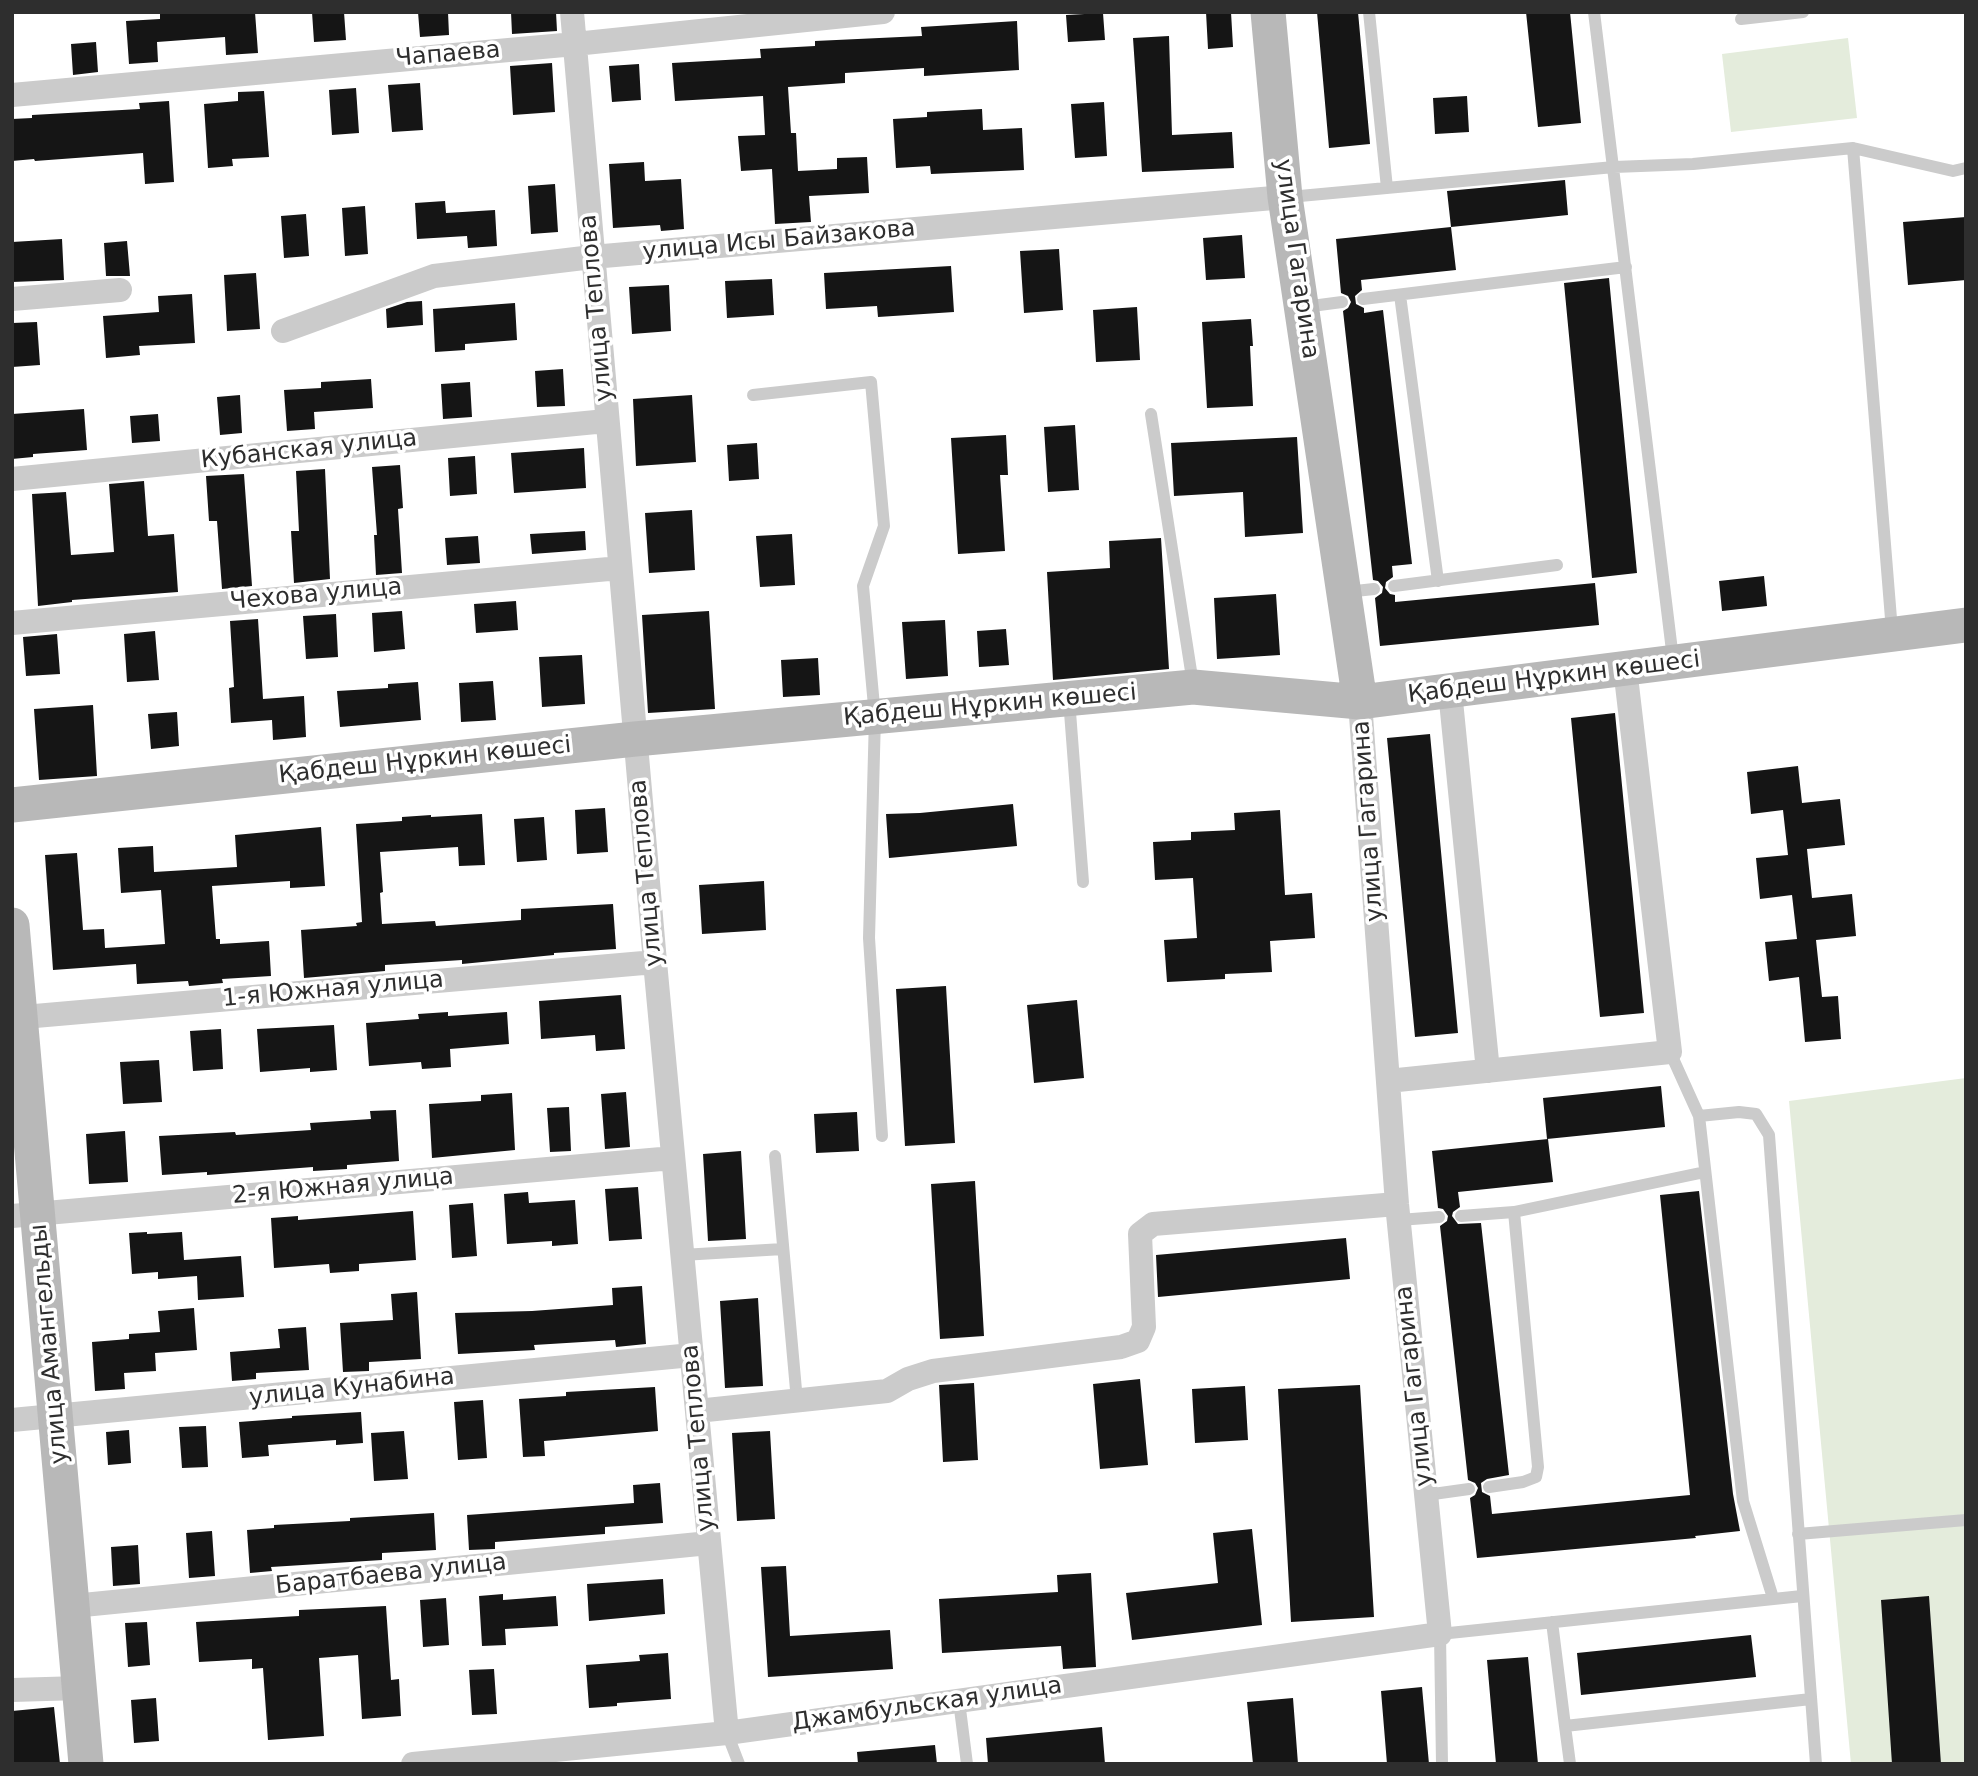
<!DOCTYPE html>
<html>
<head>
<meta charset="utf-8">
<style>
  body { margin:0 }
  #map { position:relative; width:1978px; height:1776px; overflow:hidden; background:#fff; font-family:"DejaVu Sans",sans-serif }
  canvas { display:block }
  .frame { position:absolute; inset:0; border:14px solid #2e2e2e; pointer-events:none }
</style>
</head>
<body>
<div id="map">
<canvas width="1978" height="1776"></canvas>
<div class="frame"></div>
</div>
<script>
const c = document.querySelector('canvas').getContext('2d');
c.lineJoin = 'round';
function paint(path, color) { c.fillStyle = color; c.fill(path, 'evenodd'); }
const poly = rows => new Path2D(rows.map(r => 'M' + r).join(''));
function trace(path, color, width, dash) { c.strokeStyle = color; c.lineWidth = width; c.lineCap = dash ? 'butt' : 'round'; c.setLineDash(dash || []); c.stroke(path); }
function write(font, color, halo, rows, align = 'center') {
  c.font = font + ' "DejaVu Sans",sans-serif'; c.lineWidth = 7; c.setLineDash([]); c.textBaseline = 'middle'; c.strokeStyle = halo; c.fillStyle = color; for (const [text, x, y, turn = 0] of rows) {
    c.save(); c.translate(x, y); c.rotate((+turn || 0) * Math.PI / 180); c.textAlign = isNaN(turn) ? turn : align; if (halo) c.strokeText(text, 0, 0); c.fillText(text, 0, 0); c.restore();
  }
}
paint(poly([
  [1848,38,1857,118,1731,132,1722,54],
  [1966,1078,1966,1764,1851,1764,1789,1101]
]), '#e4ecdc');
paint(poly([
  [160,12,255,12,258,53,226,55,225,37,157,42,158,62,129,64,126,21,160,19],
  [312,12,344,12,346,40,314,42],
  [418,12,448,12,449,35,420,37],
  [511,12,556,12,557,31,512,34],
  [1206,12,1231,12,1233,47,1208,49],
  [1317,12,1358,12,1370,144,1329,148],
  [1526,12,1570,12,1581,123,1538,127],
  [1103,13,1105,40,1068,42,1066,15],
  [1017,21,1019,70,924,76,924,68,845,73,845,83,788,87,791,133,796,133,798,171,837,169,837,158,867,157,869,193,809,196,811,222,775,224,772,169,741,171,738,136,765,135,763,96,675,101,672,63,761,58,760,49,815,46,815,41,922,36,921,27],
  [1169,36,1172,135,1232,132,1234,168,1142,172,1133,38],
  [96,42,98,72,73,75,71,44],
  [552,63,555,112,513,115,510,66],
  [639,64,641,100,612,102,609,66],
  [420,83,423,130,392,132,388,85],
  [356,88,359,133,332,135,329,90],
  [264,91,269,157,232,159,233,166,208,168,204,104,238,101,238,92],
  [1467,96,1469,132,1435,134,1433,98],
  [169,101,174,182,145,184,143,153,35,161,34,159,12,161,12,119,32,118,32,115,140,109,139,103],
  [1104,102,1107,156,1075,158,1071,104],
  [982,109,983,130,1022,128,1024,170,931,174,930,166,896,168,893,119,927,117,927,112],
  [644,162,645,181,681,179,684,229,661,231,660,225,613,228,609,164],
  [1565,180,1568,215,1451,227,1447,191],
  [555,184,558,232,531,234,528,186],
  [445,201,446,213,495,210,497,246,468,248,467,236,417,239,415,203],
  [365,206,368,254,345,256,342,208],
  [306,214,309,256,284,258,281,216],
  [1966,217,1966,280,1908,285,1903,222],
  [1451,227,1456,270,1361,280,1362,290,1355,296,1356,304,1364,308,1364,313,1383,310,1412,564,1392,566,1393,577,1386,582,1385,588,1390,594,1395,595,1395,602,1595,583,1599,625,1380,646,1375,598,1382,593,1383,587,1378,581,1373,580,1343,311,1348,308,1351,302,1348,296,1341,293,1336,239],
  [1242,235,1245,278,1206,280,1203,238],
  [62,239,64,280,12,282,12,242],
  [127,241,130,276,106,276,104,243],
  [1059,249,1063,310,1024,313,1020,251],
  [951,266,954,312,878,317,877,306,826,309,824,273],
  [256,273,260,329,227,331,224,275],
  [1609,278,1637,573,1592,578,1564,283],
  [772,279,774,315,727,318,725,281],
  [669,285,671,331,632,334,629,287],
  [192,294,195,343,139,346,140,355,106,358,103,316,159,312,158,296],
  [422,301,423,325,387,328,386,309,407,302],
  [515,303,517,340,465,344,465,350,435,352,433,309],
  [1137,307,1140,360,1096,362,1093,310],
  [1251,319,1253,346,1250,346,1253,406,1207,408,1202,322],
  [37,322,40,365,12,367,12,323],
  [563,369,565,406,537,407,535,371],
  [371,379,373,408,314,412,315,429,287,431,284,390,321,388,321,382],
  [470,382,472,417,443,419,441,384],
  [240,395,242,433,220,435,217,397],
  [692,395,696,462,636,466,633,399],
  [84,409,87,450,33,454,33,457,12,459,12,414],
  [158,414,160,441,132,443,130,416],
  [1075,425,1079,490,1048,492,1044,427],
  [1006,435,1008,475,1000,475,1005,551,958,554,951,438],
  [1297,437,1303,533,1245,537,1243,492,1174,496,1171,443],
  [757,443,759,479,729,481,727,445],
  [584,448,586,488,514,493,511,453],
  [475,456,477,494,450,496,448,458],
  [400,465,403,508,398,509,402,573,376,575,374,535,377,535,372,467],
  [325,469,330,579,294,583,291,531,299,531,296,471],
  [244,474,252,586,222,589,217,521,209,521,206,476],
  [144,481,148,536,174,534,178,592,72,600,72,602,38,606,32,494,66,492,71,555,114,552,109,484],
  [692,510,695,570,649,573,645,513],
  [585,531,586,550,532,554,530,534],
  [792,534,795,585,760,587,756,536],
  [478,536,480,563,447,565,445,538],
  [1161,538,1169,669,1053,680,1047,572,1110,568,1109,541],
  [1764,576,1767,606,1722,611,1719,581],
  [1276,594,1280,655,1217,659,1214,598],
  [516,601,518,630,476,633,474,604],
  [402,611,405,649,374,652,372,613],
  [709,611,715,709,648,713,642,615],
  [336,614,338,657,306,659,303,616],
  [258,619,263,699,304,696,306,737,273,740,272,720,231,723,229,688,234,687,230,621],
  [945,620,948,676,906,679,902,622],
  [1006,629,1009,665,979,667,977,631],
  [155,631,159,680,127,682,124,634],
  [57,634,60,674,26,676,23,637],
  [582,655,585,704,542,707,539,657],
  [818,658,820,695,783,697,781,660],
  [493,681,496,720,461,722,459,683],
  [418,682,421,720,340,727,337,691,388,688,388,684],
  [93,705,97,776,39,780,34,709],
  [177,712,179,746,151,749,148,714],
  [1615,713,1644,1013,1600,1017,1571,718],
  [1430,734,1458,1033,1415,1037,1387,738],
  [1798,766,1802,803,1840,799,1845,845,1807,849,1812,898,1852,894,1856,936,1816,940,1822,997,1838,996,1841,1039,1805,1042,1799,977,1769,981,1765,942,1797,939,1792,895,1760,899,1756,858,1788,855,1783,810,1751,814,1747,772],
  [1013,804,1017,846,889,858,886,814,920,813],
  [605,808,608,852,577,854,575,810],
  [1280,810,1285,895,1312,893,1315,938,1270,941,1272,972,1225,974,1225,979,1167,982,1164,940,1197,938,1193,878,1155,880,1153,842,1191,840,1191,832,1235,830,1234,813],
  [482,814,485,865,459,866,458,847,380,852,383,892,380,893,382,924,435,921,436,926,521,920,521,909,613,904,616,949,554,953,554,955,462,964,462,960,385,965,385,971,304,978,301,930,357,926,356,923,362,922,356,824,402,821,402,817,431,815,431,817],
  [544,817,547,860,517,862,514,819],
  [321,827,325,886,290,888,290,881,212,886,216,939,220,939,220,944,269,941,271,976,222,979,223,983,189,986,188,981,137,984,136,964,53,970,45,855,77,853,83,930,104,929,105,948,165,944,161,890,121,893,118,848,153,846,154,872,237,867,235,835],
  [764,881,766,930,702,934,699,885],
  [946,986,955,1143,905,1146,896,989],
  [621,995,625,1049,596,1051,595,1035,541,1039,539,1001],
  [1077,1000,1084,1078,1034,1083,1027,1005],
  [448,1012,448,1016,507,1012,509,1044,450,1049,451,1067,422,1069,421,1062,369,1066,366,1023,419,1019,418,1014],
  [334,1025,337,1070,310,1072,310,1068,260,1072,257,1029],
  [221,1029,223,1069,193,1071,190,1031],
  [159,1060,162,1102,123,1104,120,1062],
  [1661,1086,1665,1127,1547,1139,1543,1098],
  [626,1092,630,1147,605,1149,601,1094],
  [512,1093,515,1150,432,1158,429,1104,481,1101,481,1095],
  [569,1107,571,1151,550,1152,547,1108],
  [396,1110,399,1161,347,1165,347,1169,313,1171,313,1167,207,1175,207,1172,162,1175,159,1136,235,1132,236,1135,311,1130,310,1123,371,1119,370,1111],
  [857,1112,859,1151,816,1153,814,1114],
  [125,1131,128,1182,89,1184,86,1134],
  [1548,1139,1553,1182,1458,1192,1460,1207,1453,1212,1452,1216,1458,1224,1481,1223,1509,1475,1487,1479,1481,1483,1482,1492,1490,1496,1492,1514,1690,1495,1660,1195,1699,1191,1733,1494,1740,1531,1695,1536,1696,1538,1477,1558,1470,1498,1475,1495,1478,1488,1475,1483,1468,1480,1440,1226,1447,1221,1448,1216,1443,1209,1438,1208,1432,1151],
  [741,1151,746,1239,708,1241,703,1154],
  [975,1181,984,1336,940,1339,931,1184],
  [638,1187,642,1239,609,1241,605,1189],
  [528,1192,529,1203,575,1200,578,1244,552,1246,552,1241,507,1244,504,1194],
  [473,1203,477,1256,452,1258,449,1205],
  [413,1211,416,1260,359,1264,359,1271,330,1273,329,1264,274,1268,271,1218,298,1216,298,1220],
  [147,1232,147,1234,182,1232,184,1260,241,1256,244,1297,198,1300,197,1276,158,1279,158,1272,132,1274,129,1233],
  [1346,1238,1350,1279,1158,1297,1156,1255],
  [642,1286,646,1344,616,1347,615,1340,534,1345,535,1350,458,1354,455,1313,532,1311,613,1305,612,1288],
  [417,1292,421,1359,369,1362,369,1371,343,1372,340,1323,393,1320,391,1294],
  [758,1298,763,1386,725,1388,720,1301],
  [194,1308,197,1350,155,1353,156,1371,124,1373,125,1389,95,1391,92,1342,129,1339,129,1334,160,1332,158,1311],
  [306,1327,309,1370,256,1373,256,1379,232,1381,230,1352,280,1348,278,1329],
  [1140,1379,1148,1465,1100,1469,1093,1384],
  [974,1383,978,1460,943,1462,939,1385],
  [1360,1385,1374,1617,1291,1622,1278,1389],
  [1245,1386,1248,1440,1195,1443,1192,1389],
  [655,1387,658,1431,544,1441,545,1456,523,1457,519,1399,566,1396,566,1392],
  [483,1400,487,1458,458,1460,454,1402],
  [361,1412,363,1443,336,1445,336,1440,268,1445,269,1456,242,1458,239,1422,292,1418,292,1416],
  [206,1426,208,1467,182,1468,179,1427],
  [129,1430,131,1463,108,1465,106,1432],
  [404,1431,408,1479,374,1481,371,1433],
  [770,1431,775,1519,737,1521,732,1433],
  [660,1483,663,1523,605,1527,605,1534,495,1542,495,1549,469,1550,467,1515,634,1503,633,1485],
  [434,1513,436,1550,382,1553,382,1560,271,1567,272,1571,250,1573,247,1530,274,1528,274,1525,350,1521,350,1518],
  [1252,1529,1262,1625,1132,1640,1126,1593,1218,1583,1213,1533],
  [212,1531,215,1576,189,1578,186,1533],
  [138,1545,140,1584,113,1586,111,1547],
  [786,1566,790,1636,890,1630,893,1669,768,1677,761,1567],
  [1091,1573,1096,1667,1063,1669,1061,1646,942,1653,939,1599,1058,1592,1057,1575],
  [663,1579,665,1614,589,1621,587,1584],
  [503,1594,503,1600,556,1596,558,1626,505,1629,506,1645,482,1646,479,1596],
  [1929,1596,1941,1764,1892,1764,1881,1600],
  [446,1598,449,1645,423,1647,420,1600],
  [386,1606,391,1680,399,1679,401,1716,362,1719,358,1655,319,1658,324,1736,268,1740,263,1668,252,1669,252,1659,199,1662,196,1622,299,1616,299,1610],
  [147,1622,150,1665,128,1667,125,1623],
  [1751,1635,1756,1677,1581,1695,1577,1653],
  [668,1653,671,1699,617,1703,617,1706,589,1708,586,1665,640,1661,639,1655],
  [1528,1657,1538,1764,1496,1764,1487,1660],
  [494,1669,497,1714,472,1715,469,1670],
  [1422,1687,1429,1764,1387,1764,1381,1691],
  [156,1698,159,1741,134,1743,131,1700],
  [1293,1698,1298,1764,1253,1764,1247,1702],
  [54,1707,60,1764,12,1764,12,1711],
  [1102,1727,1105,1764,988,1764,986,1738],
  [935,1745,937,1764,858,1764,857,1752]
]), '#151515');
trace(poly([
  [1369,12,1387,188],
  [1594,12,1673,659],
  [1741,19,1803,12],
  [1853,148,1892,631],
  [1289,197,1614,167,1693,164,1853,148,1953,171,1966,168],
  [1400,295,1438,581],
  [1363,299,1626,267],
  [1304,307,1342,302],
  [753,395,871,382,884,526,863,586,875,717,869,938,882,1136],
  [1151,414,1193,684],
  [1394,586,1557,565],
  [1346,592,1374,589],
  [1069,699,1083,882],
  [1670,1052,1699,1116,1743,1501,1773,1598],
  [1699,1116,1739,1112,1756,1114,1769,1135,1816,1764],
  [775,1156,797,1401],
  [1461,1216,1514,1212],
  [1399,1220,1439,1217],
  [682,1255,783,1249],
  [1489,1487,1523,1482,1536,1477,1538,1467,1514,1212,1705,1172],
  [1426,1495,1469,1489],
  [1798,1534,1966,1520],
  [1552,1622,1565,1726,1811,1699],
  [959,1701,967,1764],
  [1565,1726,1570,1764],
  [727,1733,739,1764],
  [1442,1764,1440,1634,1802,1596]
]), '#cbcbcb', 12);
trace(poly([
  [572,12,655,962,727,1733],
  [12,95,575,44,883,12],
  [12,299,120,290],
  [283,331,434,276,592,257,1285,197],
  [12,479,606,421],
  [12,623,620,568],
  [1450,691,1488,1071],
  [12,1018,655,962],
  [1388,1081,1670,1052,1625,668],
  [12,1216,673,1158],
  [697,1411,887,1391,908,1379,933,1371,1121,1347,1138,1341,1144,1327,1140,1234,1153,1224,1397,1204],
  [12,1420,692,1355],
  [73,1606,709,1543],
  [12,1690,80,1688],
  [413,1764,727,1733,1440,1634,1397,1204,1360,702]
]), '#cbcbcb', 24);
trace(poly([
  [1268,12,1285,197,1360,702],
  [12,805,635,739,1193,687,1360,702,1966,625],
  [12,925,86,1764]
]), '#b8b8b8', 35);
write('24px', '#2e2e2e', '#fff', [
  ["Чапаева",448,55,-5],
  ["улица Исы Байзакова",779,241,-5],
  ["улица Гагарина",1296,259,82],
  ["улица Теплова",597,308,-95],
  ["Кубанская улица",309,450,-6],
  ["Чехова улица",316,595,-5],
  ["Қабдеш Нұркин көшесі",1554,678,-7],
  ["Қабдеш Нұркин көшесі",990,706,-5],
  ["Қабдеш Нұркин көшесі",425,761,-6],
  ["улица Гагарина",1369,821,-94],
  ["улица Теплова",647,873,-95],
  ["1-я Южная улица",333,990,-5],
  ["2-я Южная улица",343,1187,-5],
  ["улица Амангельды",50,1344,-95],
  ["улица Гагарина",1415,1386,-96],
  ["улица Кунабина",352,1388,-6],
  ["улица Теплова",699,1438,-95],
  ["Баратбаева улица",391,1575,-6],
  ["Джамбульская улица",927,1705,-8]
]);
</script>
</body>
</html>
